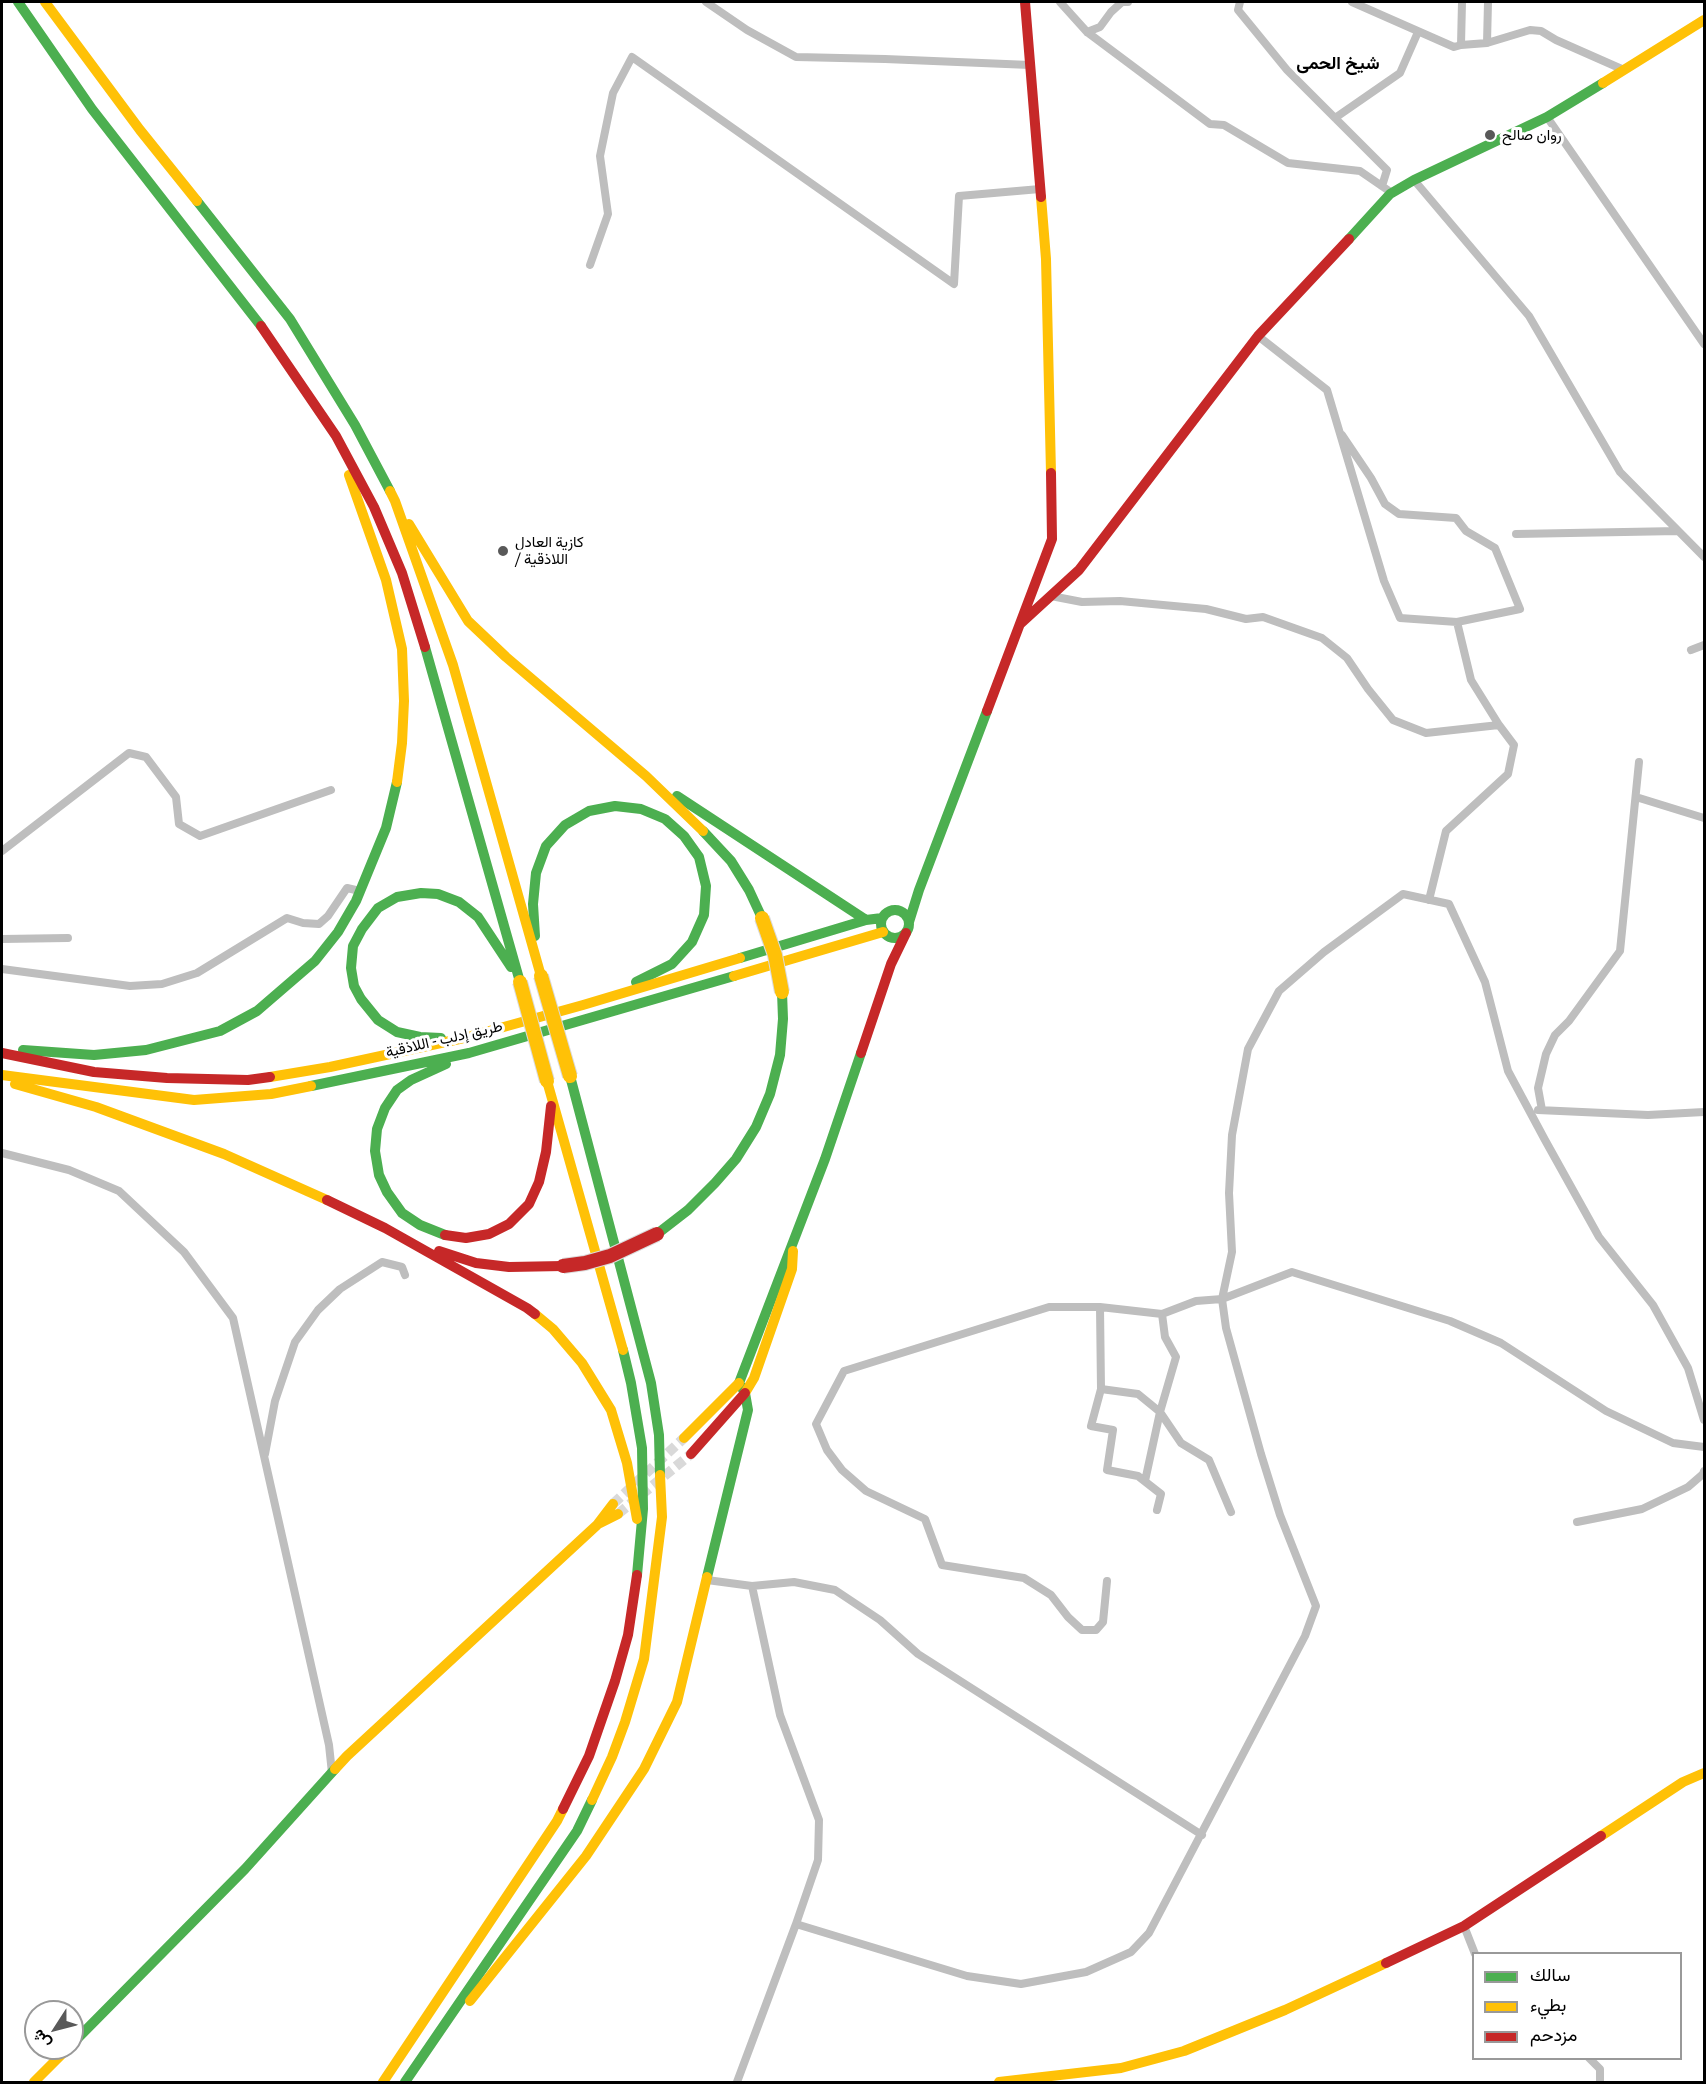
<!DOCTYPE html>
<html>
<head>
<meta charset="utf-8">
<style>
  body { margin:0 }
  #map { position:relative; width:1706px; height:2084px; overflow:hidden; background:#fff; font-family:Ubuntu,Vazirmatn,sans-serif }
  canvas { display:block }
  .frame { position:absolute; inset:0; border:3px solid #000; pointer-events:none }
  .legend { position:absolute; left:1472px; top:1952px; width:210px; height:108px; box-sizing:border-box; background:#fff; border:2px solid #999; margin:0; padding:8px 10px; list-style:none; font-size:18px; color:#000 }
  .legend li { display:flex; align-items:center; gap:12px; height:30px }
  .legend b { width:30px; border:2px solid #999 }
  .north { position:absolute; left:24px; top:2000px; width:60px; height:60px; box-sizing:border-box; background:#fff; border:2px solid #999; border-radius:50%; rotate:234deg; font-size:16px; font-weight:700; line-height:24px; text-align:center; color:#000 }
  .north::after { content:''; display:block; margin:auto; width:21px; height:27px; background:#595959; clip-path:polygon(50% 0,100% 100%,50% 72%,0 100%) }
</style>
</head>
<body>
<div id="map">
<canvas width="1706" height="2084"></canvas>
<div class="frame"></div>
<ul class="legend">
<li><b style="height:8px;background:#4caf50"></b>سالك</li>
<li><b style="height:8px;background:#ffc107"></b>بطيء</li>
<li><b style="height:8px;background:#c62828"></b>مزدحم</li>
</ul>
<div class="north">ش</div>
</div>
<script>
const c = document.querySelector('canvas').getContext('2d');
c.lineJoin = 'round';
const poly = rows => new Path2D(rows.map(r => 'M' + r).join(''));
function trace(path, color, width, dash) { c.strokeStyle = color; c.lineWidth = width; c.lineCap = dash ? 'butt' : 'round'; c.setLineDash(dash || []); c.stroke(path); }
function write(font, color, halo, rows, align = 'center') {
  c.font = font + ' Ubuntu,Vazirmatn,sans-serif'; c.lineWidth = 6; c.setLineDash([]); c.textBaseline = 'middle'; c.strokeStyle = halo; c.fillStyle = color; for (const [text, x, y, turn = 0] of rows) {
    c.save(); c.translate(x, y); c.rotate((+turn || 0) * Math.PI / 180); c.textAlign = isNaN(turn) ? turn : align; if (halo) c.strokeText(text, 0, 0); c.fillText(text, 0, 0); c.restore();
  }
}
trace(poly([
  [613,1504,684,1438],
  [618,1514,691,1454]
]), '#d9d9d9', 10, [10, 5]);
trace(poly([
  [706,2,747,30,796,57,885,59,1030,65],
  [1060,2,1087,32,1210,124,1224,125,1288,163,1360,171,1392,193],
  [1240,2,1238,10,1287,70,1387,170,1382,186],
  [1352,2,1454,47,1461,45,1487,43,1530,30,1541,31,1556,40,1624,70],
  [1087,32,1100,27,1111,12,1122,2,1128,2],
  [1487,43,1488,2],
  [1461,45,1462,2],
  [1547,117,1704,344],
  [1335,118,1400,73,1418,32],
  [1414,180,1529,316,1620,472,1704,557],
  [590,265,608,214,600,156,613,93,632,57,954,284,959,196,1040,189],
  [1258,336,1327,390,1384,581,1400,618,1457,622,1471,680,1499,725],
  [1342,435,1371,478,1385,504,1399,514,1456,518,1466,531,1495,548,1520,609,1457,622],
  [1516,534,1678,531],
  [1051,596,1082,602,1120,601,1206,609,1246,619,1263,617,1322,638,1347,658,1368,689,1393,720,1426,733,1499,725,1514,745,1508,774,1446,831,1429,900],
  [1691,650,1704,645],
  [1636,797,1704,818],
  [2,851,129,753,146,757,176,797,179,824,200,836,331,790],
  [2,939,68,938],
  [2,969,130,986,162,984,197,973,287,918,303,923,319,924,328,916,347,888,360,891],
  [1538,1110,1648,1115,1704,1112],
  [1542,1110,1538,1088,1546,1054,1555,1035,1569,1021,1620,951,1639,762],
  [2,1153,69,1170,119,1191,184,1252,233,1318,329,1745,332,1773],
  [1100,1307,1101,1389,1091,1426,1113,1430,1107,1470,1138,1476,1161,1494,1157,1510],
  [1101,1389,1138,1394,1160,1412,1181,1443,1209,1460,1231,1512],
  [265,1454,275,1401,295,1342,318,1310,340,1289,382,1262,402,1267,405,1275],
  [1145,1481,1160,1412,1176,1357,1165,1337,1162,1314],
  [1577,1522,1642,1509,1688,1487,1703,1474,1704,1471],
  [707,1580,752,1586,794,1582,835,1590,880,1620,918,1654,1202,1835],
  [1107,1581,1103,1622,1096,1630,1082,1630,1068,1617,1051,1595,1024,1578,942,1565,925,1519,866,1491,842,1470,827,1450,816,1424,844,1371,1049,1307,1100,1307,1162,1314,1196,1301,1222,1299,1292,1272,1450,1321,1501,1343,1606,1411,1673,1443,1704,1447],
  [752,1586,780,1715,819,1820,818,1860,796,1924],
  [1464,1926,1475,1954],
  [1589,2058,1600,2069,1600,2082],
  [737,2082,796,1924,967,1976,1021,1984,1086,1972,1131,1952,1149,1933,1305,1636,1316,1606,1280,1515,1261,1454,1226,1328,1222,1299,1232,1252,1229,1193,1232,1135,1248,1049,1279,991,1324,952,1403,894,1449,904,1485,982,1508,1071,1545,1140,1599,1237,1653,1305,1688,1368,1704,1420]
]), '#bebebe', 8);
trace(poly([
  [18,2,92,109,261,326],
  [197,201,290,319,355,425,390,491],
  [1349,239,1390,194,1414,180,1547,117,1603,83],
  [425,647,520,982],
  [677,796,866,920],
  [703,831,731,861,749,890,762,918],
  '881 924a14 14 0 1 1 28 0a14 14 0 1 1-28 0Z',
  [909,922,919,890,987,711],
  [535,936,533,904,536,873,546,846,565,825,589,811,615,806,641,809,665,819,684,836,699,857,706,886,704,915,692,942,672,964,636,982],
  [740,958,866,920,882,918],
  [441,1038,420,1037,397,1032,378,1020,361,999,354,986,351,968,353,946,362,929,378,908,397,897,421,893,438,894,459,902,478,917,511,967],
  [23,1050,94,1055,146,1050,220,1031,257,1011,315,961,338,932,356,901,386,828,397,782],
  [570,1076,651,1383,659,1435,660,1475],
  [311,1086,469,1053,734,976],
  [657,1234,688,1210,715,1183,736,1159,756,1127,770,1094,780,1055,783,1019,782,992],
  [445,1235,420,1225,402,1213,387,1192,379,1175,375,1151,377,1129,385,1108,397,1090,411,1080,446,1064],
  [623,1350,631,1383,642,1448,643,1509,637,1575],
  [745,1393,739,1383,825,1159,861,1053],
  [707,1577,748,1410,745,1393],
  [72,2044,245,1869,335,1769],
  [405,2082,577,1831,592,1800]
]), '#4caf50', 10);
trace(poly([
  [45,2,140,130,197,201],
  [1603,83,1704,20],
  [1041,197,1046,259,1051,473],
  [349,475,386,580,402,649,404,701,402,743,397,782],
  [390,491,395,501,453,665,541,976],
  [409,524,468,621,506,657,646,776,703,831],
  [734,976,883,932],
  [2,1075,194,1100,271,1094,311,1086],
  [270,1077,330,1067,464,1038,583,1005,740,958],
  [547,1081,623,1350],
  [15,1084,96,1107,224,1154,327,1200],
  [535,1314,553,1329,582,1363,611,1410,627,1463,637,1519],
  [745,1393,754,1378,792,1269,793,1251],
  [684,1438,739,1383],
  [600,1523,618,1514],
  [335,1769,347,1756,597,1525,613,1504],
  [592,1800,612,1757,625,1722,644,1659,662,1517,660,1475],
  [1601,1836,1683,1782,1704,1773],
  [470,2001,586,1856,644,1769,677,1702,707,1577],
  [34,2082,68,2048],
  [383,2082,557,1821,563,1809],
  [999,2082,1121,2068,1184,2051,1285,2010,1386,1963]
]), '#ffc107', 10);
trace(poly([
  [1025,2,1041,197],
  [261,326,336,436,374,507,402,573,425,647],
  [1020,624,1079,570,1258,336,1349,239],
  [987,711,1052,539,1051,473],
  [2,1053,94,1072,167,1078,248,1080,270,1077],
  [861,1053,891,964,906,933],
  [327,1200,385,1228,527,1308,535,1314],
  [445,1235,466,1238,489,1234,509,1224,529,1204,539,1182,546,1152,551,1106],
  [439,1251,476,1263,509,1267,563,1266],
  [691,1454,745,1393],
  [563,1809,589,1756,615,1681,628,1635,637,1575],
  [1386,1963,1464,1926,1601,1836]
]), '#c62828', 10);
const slowBridge = poly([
  [762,918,775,955,782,992],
  [541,976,570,1076],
  [520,982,547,1081]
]);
const jamBridge = poly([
  [563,1266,585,1263,610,1256,657,1234]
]);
trace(slowBridge, '#dbdbdb', 16, []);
trace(jamBridge, '#dbdbdb', 16, []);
trace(slowBridge, '#ffc107', 14);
trace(jamBridge, '#c62828', 14);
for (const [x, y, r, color] of [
  [1490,135,6,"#595959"],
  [503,551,6,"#595959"]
]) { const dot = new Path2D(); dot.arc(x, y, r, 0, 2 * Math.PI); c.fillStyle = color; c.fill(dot); trace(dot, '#fff', 2); }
write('15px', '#000', '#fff', [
  ["روان صالح",1502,135],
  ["كازية العادل",515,542],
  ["/ اللاذقية",515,559]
], 'left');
write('15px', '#000', '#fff', [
  ["طريق إدلب - اللاذقية",444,1039,-13]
]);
write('bold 18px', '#000', '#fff', [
  ["شيخ الحمى",1338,63]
]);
</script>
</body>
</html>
